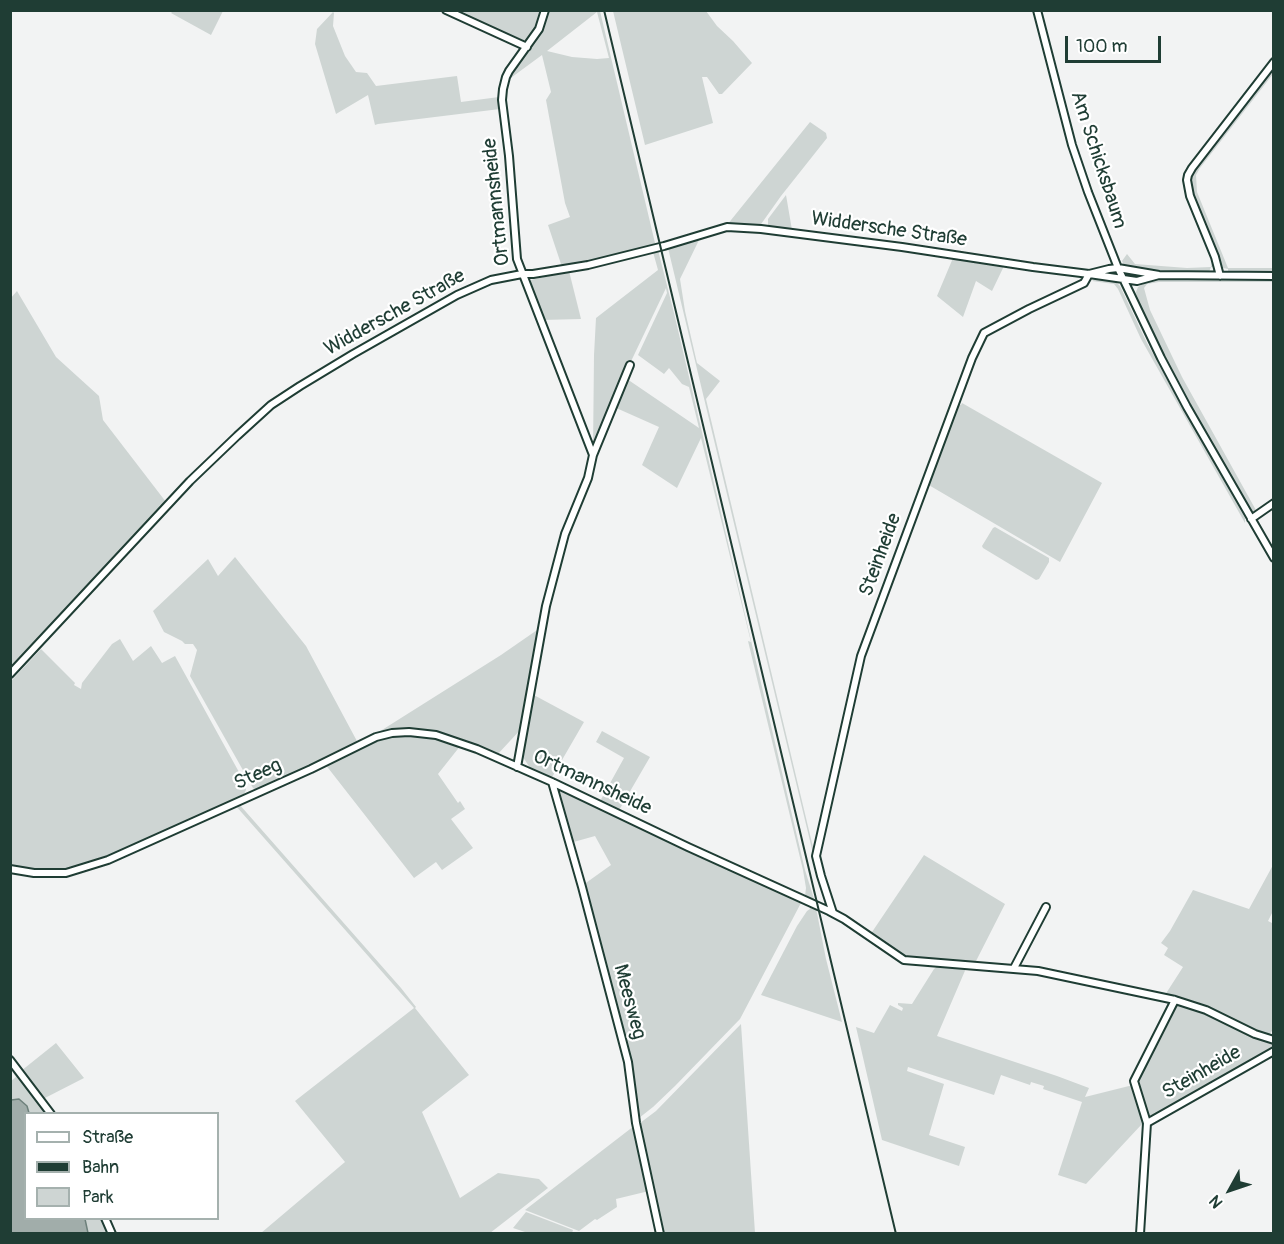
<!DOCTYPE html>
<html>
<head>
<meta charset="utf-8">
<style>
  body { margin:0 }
  #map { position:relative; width:1284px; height:1244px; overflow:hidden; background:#f2f3f3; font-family:Pangolin,sans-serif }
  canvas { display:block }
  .frame { position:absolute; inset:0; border:12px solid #1f3d34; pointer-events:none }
  .legend { position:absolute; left:24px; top:1112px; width:195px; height:108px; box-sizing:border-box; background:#fff; border:2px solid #a5b1ae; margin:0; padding:8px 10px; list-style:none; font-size:18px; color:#1f3d34 }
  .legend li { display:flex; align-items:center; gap:12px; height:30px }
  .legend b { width:30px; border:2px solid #a5b1ae }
  .north { position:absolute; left:1200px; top:1160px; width:60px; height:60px; -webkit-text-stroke:4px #fff; paint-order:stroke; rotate:230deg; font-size:16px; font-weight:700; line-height:24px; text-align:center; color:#1f3d34 }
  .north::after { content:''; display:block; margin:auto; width:21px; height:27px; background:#1f3d34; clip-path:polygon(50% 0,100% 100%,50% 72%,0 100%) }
  .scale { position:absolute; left:1065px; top:36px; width:96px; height:27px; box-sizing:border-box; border:3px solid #1f3d34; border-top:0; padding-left:8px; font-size:18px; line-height:21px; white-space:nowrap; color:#1f3d34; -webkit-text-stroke:4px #fff; paint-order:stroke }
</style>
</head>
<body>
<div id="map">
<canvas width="1284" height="1244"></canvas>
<div class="frame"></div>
<ul class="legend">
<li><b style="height:8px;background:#fff"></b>Straße</li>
<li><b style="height:8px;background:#1f3d34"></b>Bahn</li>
<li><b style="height:16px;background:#ced5d3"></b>Park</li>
</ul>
<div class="north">N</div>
<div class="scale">100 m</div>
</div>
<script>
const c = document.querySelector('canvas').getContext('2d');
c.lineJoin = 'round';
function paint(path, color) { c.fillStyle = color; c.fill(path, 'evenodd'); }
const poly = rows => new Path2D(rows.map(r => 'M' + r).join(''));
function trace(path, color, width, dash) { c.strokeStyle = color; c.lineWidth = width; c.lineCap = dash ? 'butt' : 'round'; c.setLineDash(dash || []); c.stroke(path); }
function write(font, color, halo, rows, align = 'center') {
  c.font = font + ' Pangolin,sans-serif'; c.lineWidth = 4.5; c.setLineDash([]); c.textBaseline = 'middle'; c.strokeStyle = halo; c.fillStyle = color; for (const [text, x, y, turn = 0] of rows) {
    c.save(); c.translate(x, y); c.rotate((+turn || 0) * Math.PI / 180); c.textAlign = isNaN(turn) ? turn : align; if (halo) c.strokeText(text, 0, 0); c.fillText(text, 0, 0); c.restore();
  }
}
paint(poly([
  [173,11,173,10,223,11,211,35,171,13],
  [454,11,542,11,539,20,528,42],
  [549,11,600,11,655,243,636,251,587,263,562,267,548,225,570,217,565,203,546,100,551,92,542,55,508,80,535,41,546,19],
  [597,12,609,58,597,59,572,57,547,51],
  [613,11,706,11,717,26,733,41,752,63,722,94,719,94,707,77,702,77,713,123,645,145],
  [333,12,334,13,333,26,345,56,356,72,367,73,376,86,457,76,461,102,499,97,500,109,378,124,375,125,368,95,336,114,315,44,317,29],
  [1273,58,1273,60,1190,167,1185,185,1186,195,1213,259,1214,265,1213,267,1211,267,1209,272,1203,273,1138,269,1128,268,1124,265,1122,261,1127,254,1135,264,1187,268,1211,267,1212,259,1187,200,1184,191,1183,174],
  [1273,66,1273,74,1200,168,1196,175,1197,192,1228,268,1273,268,1273,274,1228,274,1228,269,1223,268,1192,195,1191,186,1192,172],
  [810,122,826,133,827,138,781,196,759,227,727,225],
  [786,195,792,230,768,228,768,219],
  [700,238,680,279,685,311,697,363,720,381,706,399,817,864,816,866,668,248],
  [658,250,674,313,805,870,815,902,777,885,805,896,806,888,803,870,748,641,751,642,701,438,677,488,642,465,659,427,614,407,627,379,699,428,689,387,682,384,669,368,664,374,638,355,667,293,666,288,624,376,593,451,594,355,596,318,658,270,653,252],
  [953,258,1004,266,992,291,976,281,963,317,937,296],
  [569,271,581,319,542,320,529,286,531,280],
  [1097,278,1110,280,1115,281,1120,286,1147,343,1189,419,1245,518,1245,523,1141,339,1118,289,1114,284,1092,281],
  [1273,279,1273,282,1159,282,1147,284,1144,288,1150,310,1182,377,1257,512,1252,513,1249,511,1174,379,1137,299,1136,292,1138,287,1146,282,1158,280],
  [17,291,56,357,99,396,103,420,166,502,10,671,10,299],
  [957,403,961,405,962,403,1102,483,1060,562,927,484],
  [995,527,1049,558,1049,562,1039,579,1036,580,983,548,982,546,993,528],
  [235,557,306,646,358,743,324,761,258,791,253,788,190,676,197,650,193,644,185,644,182,641,164,632,153,611,208,559,218,576],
  [540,628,522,728,497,755,431,732,374,735,501,655],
  [120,639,133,661,151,646,162,663,175,656,245,783,246,790,242,798,108,857,65,871,37,872,11,866,10,822,12,818,10,817,11,681,41,649,75,683,74,685,81,689,82,683,112,644],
  [532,694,584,722,551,779,530,768,523,757,525,732],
  [602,731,650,757,618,812,599,803,624,758,596,742],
  [394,734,409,734,437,738,461,745,438,774,458,803,460,801,465,809,451,819,473,848,442,870,436,862,414,878,325,764,376,739],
  [564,790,802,901,740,1019,675,1086,653,1107,639,1118,630,1061,583,885,611,865,595,836,570,843,557,795,558,791],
  [239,804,401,988,416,1007,415,1008,469,1075,422,1112,460,1198,498,1173,539,1179,548,1188,490,1233,261,1233,345,1162,295,1101,414,1008,235,805],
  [924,855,1005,904,975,963,905,959,870,935],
  [1273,865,1273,911,1268,921,1274,924,1274,1028,1269,1035,1256,1031,1206,1006,1165,995,1183,967,1164,955,1168,948,1161,943,1170,931,1193,890,1249,909],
  [809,904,816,908,826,959,842,1022,761,995,797,926,807,911,810,909],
  [939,965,967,966,937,1036,1057,1076,1089,1088,1085,1097,1129,1086,1134,1087,1145,1122,1142,1124,1086,1184,1058,1175,1082,1102,1043,1089,1044,1086,1031,1082,1030,1085,1001,1075,994,1095,908,1067,907,1071,944,1084,929,1135,965,1147,959,1166,882,1140,856,1027,874,1033,890,1005,902,1011,903,1008,898,1005,898,1003,912,1004,934,969],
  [1177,1005,1203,1013,1254,1037,1273,1043,1273,1049,1148,1121,1137,1086,1137,1078,1171,1010],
  [741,1024,755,1233,662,1233,658,1204,640,1123,656,1111],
  [56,1043,84,1078,43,1099,21,1071],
  [10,1062,49,1113,29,1113,27,1106,19,1099,11,1100,11,1081,16,1077,11,1070],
  [634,1126,649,1191,616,1199,617,1207,597,1220,595,1219,579,1231,525,1210],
  [526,1212,573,1230,572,1233,528,1233,513,1228],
  [85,1219,104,1219,111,1233,88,1233]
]), '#ced5d3');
const water = poly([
  [19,1099,27,1106,29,1113,26,1114,26,1218,85,1219,88,1233,11,1233,11,1100,19,1099]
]);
paint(water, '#a1adaa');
trace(water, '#6d807b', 1.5);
const minor = poly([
  [446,10,527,47],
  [1037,10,1072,145,1088,192,1118,268,1161,358,1187,407,1274,558],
  [1089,274,1109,269,1118,268,1159,275,1274,276],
  [1220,276,1215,257,1190,196,1187,180,1188,175,1192,168,1274,62],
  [593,455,630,365],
  [1251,519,1274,503],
  [10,674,190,481,237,436,271,405,300,386,353,354,457,295,491,280,522,274,533,274,588,265,664,246,727,227,761,229,902,247,1033,267,1089,274,1137,281,1159,275],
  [517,767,546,606,565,534,588,478,593,455,517,259,509,156,502,100,503,89,506,77,509,71,539,29,545,10],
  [552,782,582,887,628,1062,636,1123,660,1234],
  [10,869,34,873,66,873,108,860,311,769,376,737,392,733,409,732,436,735,477,749,552,782,688,847,829,911,844,919,904,960,1038,971,1175,1000,1206,1010,1255,1034,1274,1040],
  [833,913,821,876,816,856,861,656,972,358,984,333,1029,309,1084,283,1089,274],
  [1014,968,1046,907],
  [10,1060,51,1114],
  [1147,1123,1274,1051],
  [105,1218,112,1234],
  [1140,1234,1147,1123,1134,1081,1175,1000]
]);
trace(minor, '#1f3d34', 10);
trace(minor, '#fff', 6);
trace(poly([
  [604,10,896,1234]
]), '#1f3d34', 2);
write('20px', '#1f3d34', '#fff', [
  ["Am Schicksbaum",1098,160,72],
  ["Ortmannsheide",497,202,-96],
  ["Widdersche Straße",889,230,8],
  ["Widdersche Straße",395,313,-29],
  ["Steinheide",881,555,-70],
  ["Steeg",258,775,-24],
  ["Ortmannsheide",592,783,25],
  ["Meesweg",629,1002,75],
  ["Steinheide",1202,1073,-30]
]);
</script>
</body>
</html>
